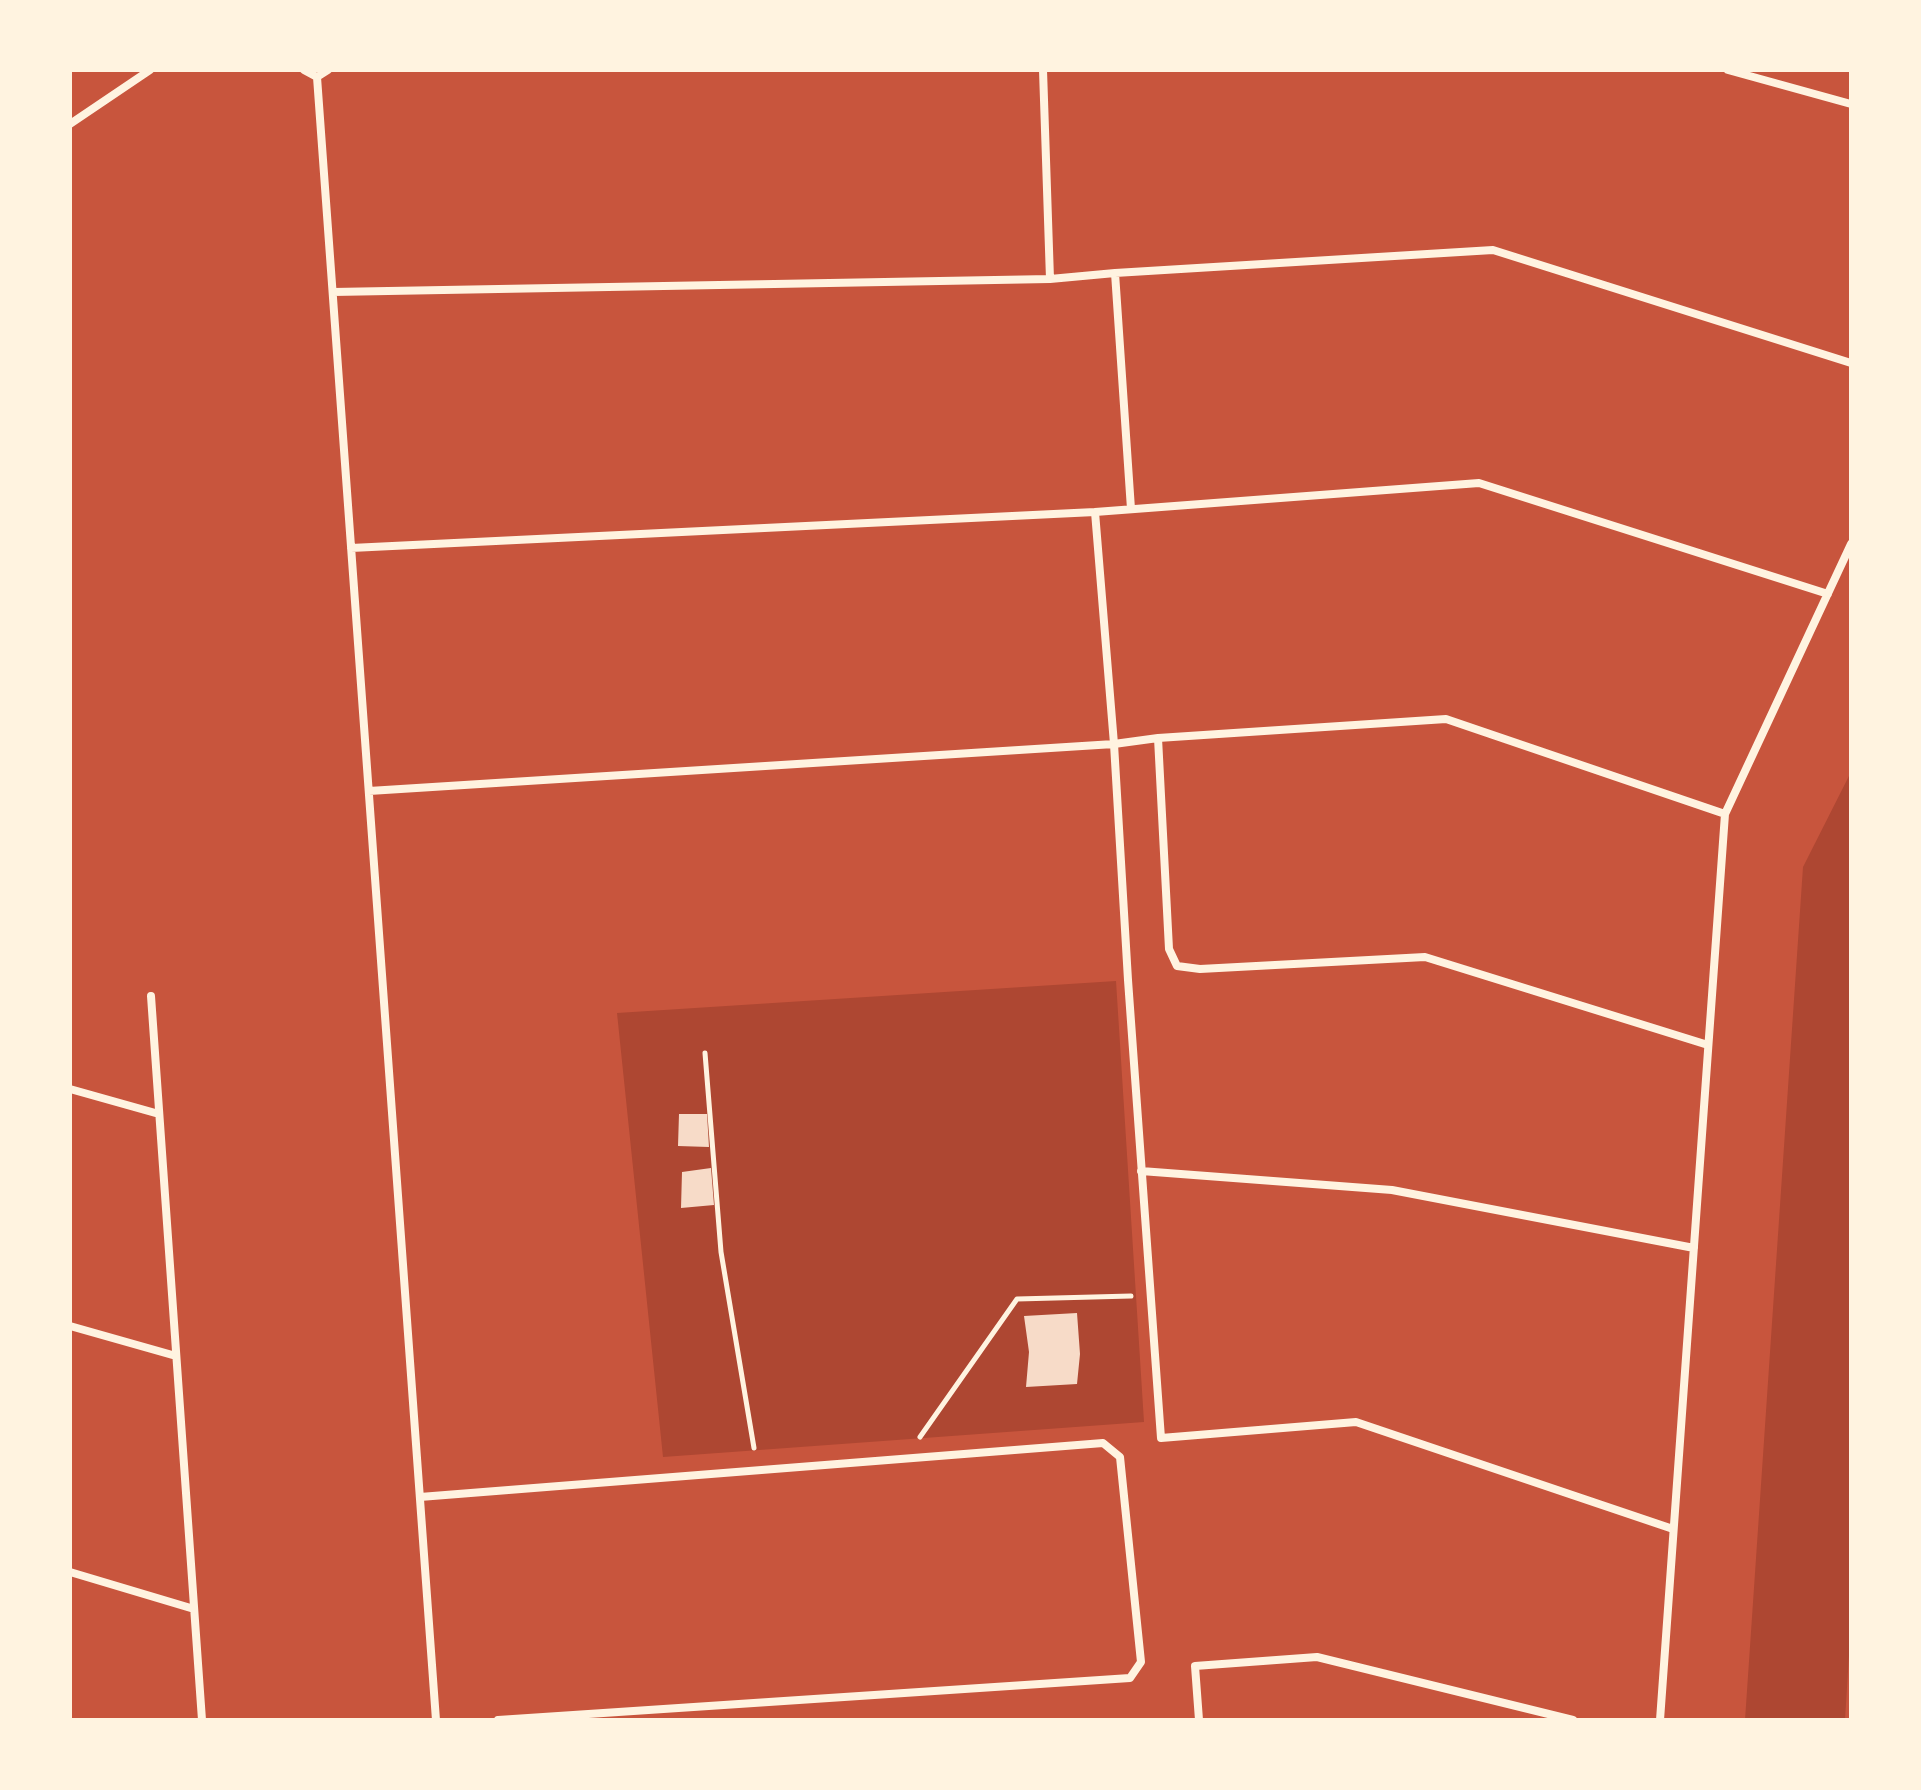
<!DOCTYPE html>
<html>
<head>
<meta charset="utf-8">
<style>
  body { margin:0 }
  #map { position:relative; width:1921px; height:1790px; overflow:hidden; background:#c8553d; font-family:Merriweather,serif }
  canvas { display:block }
  .frame { position:absolute; inset:0; border:72px solid #fff3e0; pointer-events:none }
</style>
</head>
<body>
<div id="map">
<canvas width="1921" height="1790"></canvas>
<div class="frame"></div>
</div>
<script>
const c = document.querySelector('canvas').getContext('2d');
c.lineJoin = 'round';
function paint(path, color) { c.fillStyle = color; c.fill(path, 'evenodd'); }
const poly = rows => new Path2D(rows.map(r => 'M' + r).join(''));
function trace(path, color, width, dash) { c.strokeStyle = color; c.lineWidth = width; c.lineCap = dash ? 'butt' : 'round'; c.setLineDash(dash || []); c.stroke(path); }
paint(poly([
  [1851,772,1851,1622,1845,1720,1745,1720,1803,867],
  [1116,981,1144,1422,663,1457,617,1013]
]), '#ae4732');
paint(poly([
  [679,1114,707,1114,709,1147,678,1146],
  [711,1168,714,1205,681,1208,682,1172],
  [1077,1313,1080,1354,1077,1384,1026,1387,1029,1352,1024,1316]
]), '#f7dbc8');
trace(poly([
  [705,1053,721,1252,754,1448],
  [920,1437,1017,1299,1131,1296]
]), '#fff3e0', 5);
trace(poly([
  [304,70,317,77],
  [1043,70,1050,279],
  [1728,70,1851,104],
  [317,77,436,1720],
  [317,77,328,70],
  [70,124,150,70],
  [1115,273,1131,509],
  [333,292,1050,279,1115,273,1493,250,1851,363],
  [1095,512,1114,744,1128,980,1161,1438,1356,1422,1673,1529],
  [351,548,1095,512,1479,483,1828,594],
  [1158,738,1169,949,1177,966,1200,969,1425,957,1708,1045],
  [369,791,1114,744,1158,738,1446,719,1725,814],
  [151,996,202,1720],
  [70,1089,159,1114],
  [1141,1171,1392,1190,1694,1248],
  [70,1326,176,1356],
  [420,1497,1103,1443,1120,1457,1141,1662,1130,1678,498,1720],
  [70,1572,194,1609],
  [1199,1720,1195,1666,1317,1657,1573,1720],
  [1660,1720,1725,814,1851,544]
]), '#fff3e0', 8);
</script>
</body>
</html>
